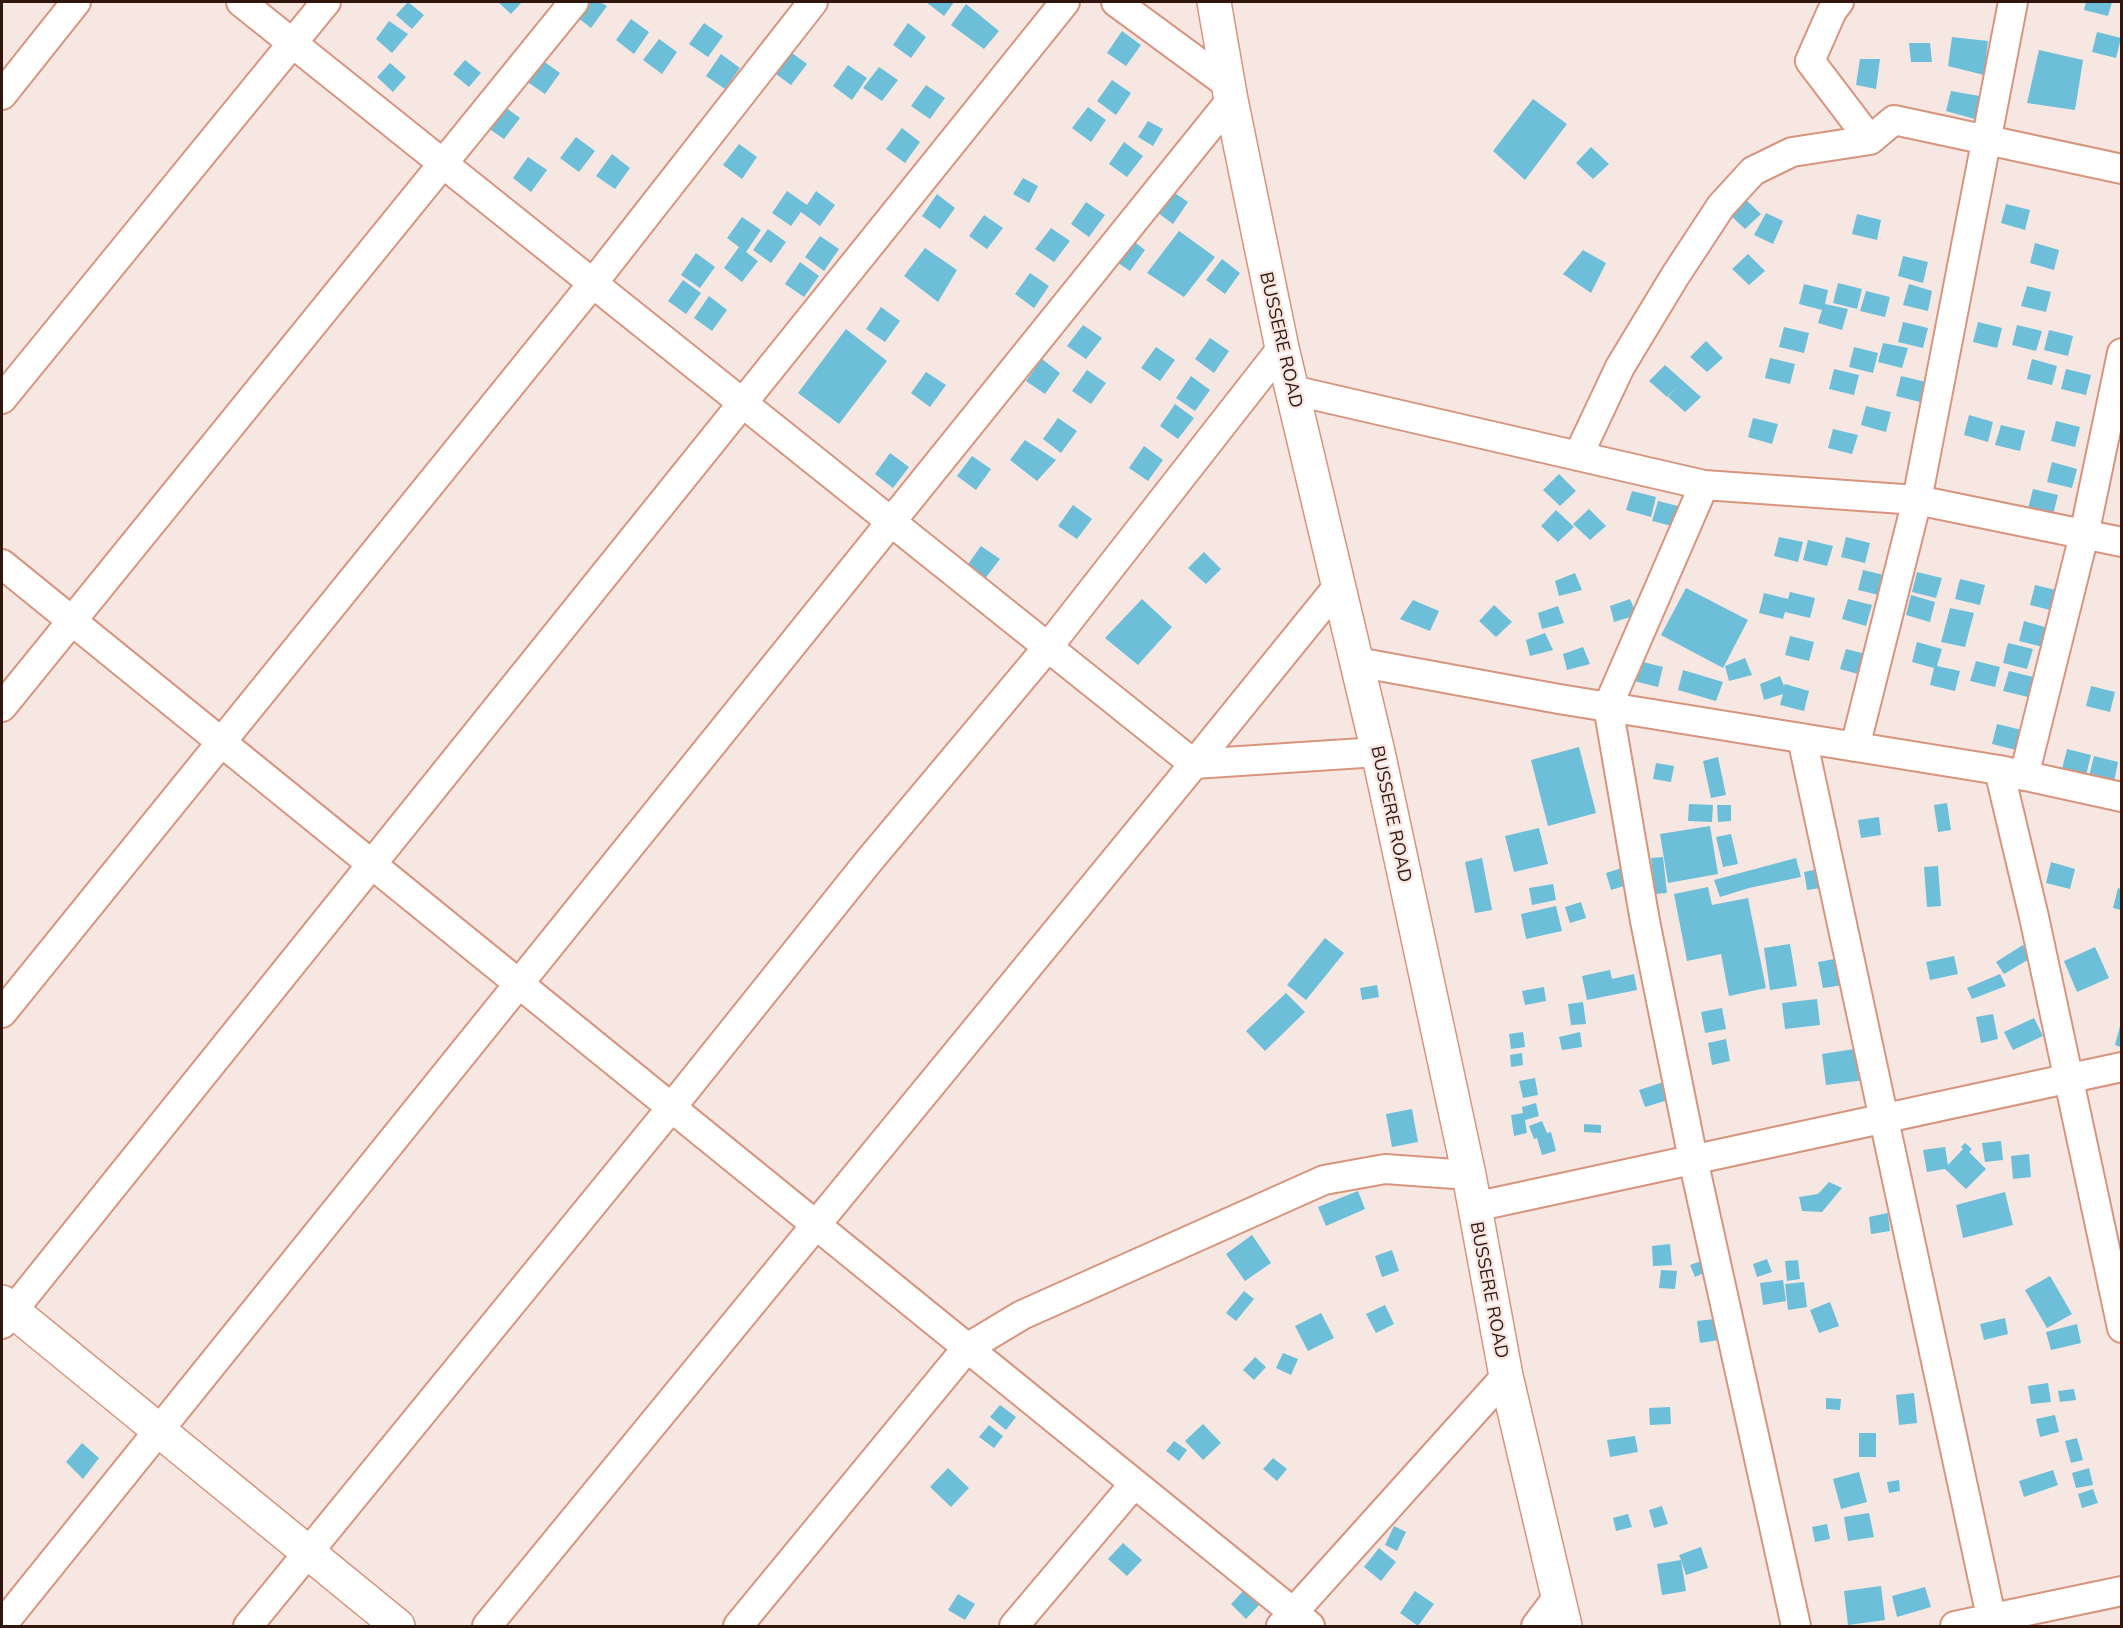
<!DOCTYPE html>
<html>
<head>
<meta charset="utf-8">
<style>
  body { margin:0 }
  #map { position:relative; width:2123px; height:1628px; overflow:hidden; background:#f6e7e2; font-family:Mulish,sans-serif }
  canvas { display:block }
  .frame { position:absolute; inset:0; border:3px solid #30160d; pointer-events:none }
</style>
</head>
<body>
<div id="map">
<canvas width="2123" height="1628"></canvas>
<div class="frame"></div>
</div>
<script>
const c = document.querySelector('canvas').getContext('2d');
c.lineJoin = 'round';
function paint(path, color) { c.fillStyle = color; c.fill(path, 'evenodd'); }
const poly = rows => new Path2D(rows.map(r => 'M' + r).join(''));
function trace(path, color, width, dash) { c.strokeStyle = color; c.lineWidth = width; c.lineCap = dash ? 'butt' : 'round'; c.setLineDash(dash || []); c.stroke(path); }
function write(font, color, halo, rows, align = 'center') {
  c.font = font + ' Mulish,sans-serif'; c.lineWidth = 5; c.setLineDash([]); c.textBaseline = 'middle'; c.strokeStyle = halo; c.fillStyle = color; for (const [text, x, y, turn = 0] of rows) {
    c.save(); c.translate(x, y); c.rotate((+turn || 0) * Math.PI / 180); c.textAlign = isNaN(turn) ? turn : align; if (halo) c.strokeText(text, 0, 0); c.fillText(text, 0, 0); c.restore();
  }
}
paint(poly([
  [408,2,424,15,412,29,396,15],
  [498,2,522,2,511,14],
  [582,2,600,2,607,6,591,28,573,14],
  [926,2,954,2,944,16],
  [2086,2,2112,2,2108,16,2084,10],
  [966,4,999,31,984,49,951,25],
  [631,19,649,32,634,54,616,40],
  [389,21,408,34,392,53,376,39],
  [704,23,723,36,708,57,689,44],
  [908,23,926,37,911,58,893,45],
  [1122,31,1141,45,1126,66,1107,53],
  [2097,32,2121,38,2116,58,2092,52],
  [1952,37,1988,41,1984,75,1948,66],
  [659,39,677,52,662,74,643,60],
  [1909,43,1930,43,1932,62,1911,62],
  [788,50,807,64,791,85,773,72],
  [2039,50,2083,60,2075,110,2027,103],
  [721,54,740,68,725,89,706,76],
  [1860,59,1880,59,1876,89,1856,85],
  [465,60,481,73,469,87,453,74],
  [542,60,560,73,545,94,526,81],
  [390,63,406,77,393,92,377,77],
  [848,65,867,78,852,100,833,86],
  [879,67,898,80,882,101,863,88],
  [1112,80,1131,93,1116,115,1097,101],
  [926,85,945,98,930,119,911,106],
  [1951,91,1991,98,1985,122,1946,111],
  [1533,99,1567,124,1525,180,1493,151],
  [501,104,520,118,504,139,485,126],
  [1088,107,1106,120,1091,142,1072,128],
  [1148,121,1163,129,1153,146,1138,137],
  [902,128,920,142,905,163,886,149],
  [576,137,595,151,579,172,560,158],
  [1124,142,1143,156,1127,177,1109,164],
  [739,144,757,157,742,179,723,165],
  [1591,147,1609,164,1593,179,1576,163],
  [612,154,630,168,615,189,596,176],
  [528,157,547,170,531,192,513,178],
  [1023,178,1038,186,1029,203,1013,194],
  [1169,189,1188,202,1173,224,1154,210],
  [787,191,807,205,816,191,835,205,820,226,801,212,791,226,772,213],
  [937,194,955,208,940,229,922,216],
  [1743,197,1761,214,1745,229,1728,213],
  [1086,202,1105,215,1089,237,1071,224],
  [2006,204,2030,210,2025,230,2001,223],
  [1766,213,1783,221,1773,244,1754,235],
  [1857,214,1881,220,1877,240,1852,234],
  [984,215,1003,228,987,249,969,236],
  [742,217,761,230,746,252,758,261,742,282,724,268,739,247,727,238],
  [1051,228,1070,241,1054,262,1035,249],
  [768,229,786,242,771,263,753,250],
  [1179,231,1215,257,1184,297,1147,273],
  [820,236,839,249,824,271,805,257],
  [1127,236,1145,250,1130,271,1111,258],
  [2035,243,2059,250,2054,270,2030,263],
  [925,248,957,270,938,302,904,276],
  [1583,250,1606,263,1591,293,1563,274],
  [696,253,715,267,700,288,681,275],
  [1748,254,1765,271,1749,285,1732,269],
  [1903,256,1928,262,1923,283,1898,276],
  [1222,259,1240,273,1225,294,1206,280],
  [800,262,819,276,804,297,785,284],
  [1030,273,1049,286,1034,308,1015,294],
  [683,280,701,293,686,314,668,301],
  [1838,283,1862,289,1857,309,1833,303],
  [1804,284,1828,290,1825,304,1848,309,1842,330,1818,323,1822,310,1799,304],
  [1909,284,1932,291,1928,311,1903,305],
  [2027,286,2051,292,2046,312,2021,306],
  [1866,291,1890,297,1885,317,1860,311],
  [709,296,727,310,712,331,694,318],
  [881,307,900,321,885,342,866,329],
  [1903,322,1928,328,1923,348,1898,342],
  [1978,322,2002,328,1997,348,1973,342],
  [1083,325,1102,338,1086,359,1067,346],
  [2017,325,2042,331,2036,351,2012,345],
  [1784,327,1809,333,1804,353,1779,347],
  [846,329,887,361,839,424,798,393],
  [2049,330,2073,336,2068,356,2044,350],
  [1210,338,1229,351,1214,373,1195,359],
  [1706,341,1723,358,1707,372,1690,357],
  [1883,343,1908,348,1902,368,1878,362],
  [1156,347,1175,360,1160,381,1141,368],
  [1854,347,1878,353,1873,373,1849,367],
  [1770,358,1795,364,1790,384,1765,378],
  [1042,359,1060,373,1045,394,1026,381],
  [2032,359,2057,366,2052,385,2027,379],
  [1665,365,1701,397,1685,412,1668,397,1676,388,1667,397,1649,381],
  [1834,369,1859,375,1854,395,1829,389],
  [2066,369,2091,375,2086,395,2061,389],
  [1087,370,1106,383,1091,404,1072,391],
  [926,372,946,385,930,407,911,393],
  [1191,376,1210,390,1195,411,1176,398],
  [1901,376,1926,382,1920,402,1896,396],
  [1175,404,1194,418,1178,439,1160,426],
  [1866,406,1891,412,1886,432,1861,425],
  [1969,415,1993,422,1988,442,1964,435],
  [1058,418,1077,431,1061,453,1043,439],
  [1753,418,1778,424,1772,444,1748,437],
  [2056,421,2080,427,2075,447,2051,441],
  [2001,425,2025,431,2020,451,1995,445],
  [1833,429,1858,435,1852,454,1828,448],
  [1025,440,1056,460,1037,481,1010,460],
  [1144,446,1163,460,1148,481,1129,468],
  [890,453,909,467,893,488,875,474],
  [972,456,991,469,976,490,957,476],
  [2052,462,2077,469,2072,488,2047,482],
  [1559,474,1576,491,1560,506,1543,490],
  [2033,489,2058,495,2053,515,2028,509],
  [1632,491,1656,497,1651,517,1626,510],
  [1658,501,1682,507,1676,527,1652,521],
  [1073,505,1092,519,1077,539,1058,526],
  [1589,509,1606,526,1590,540,1573,524],
  [1556,510,1574,527,1558,542,1541,526],
  [1779,537,1803,542,1798,562,1774,556],
  [1846,537,1870,543,1865,563,1841,557],
  [1808,540,1833,546,1827,566,1803,560],
  [981,546,1000,559,984,580,966,567],
  [1204,552,1221,569,1206,584,1188,568],
  [1863,570,1888,576,1883,596,1858,590],
  [1917,572,1942,578,1936,598,1912,592],
  [1575,573,1582,590,1559,596,1555,581],
  [1960,579,1985,585,1980,605,1955,599],
  [2035,585,2060,591,2054,611,2030,605],
  [1686,588,1748,620,1723,668,1661,635],
  [1790,592,1815,598,1810,618,1785,612,1783,619,1759,613,1764,593,1788,599],
  [1911,595,1935,602,1930,622,1906,615],
  [1142,599,1172,627,1138,665,1105,638],
  [1630,599,1637,615,1614,622,1610,606],
  [1848,599,1872,605,1866,626,1842,619],
  [1413,600,1439,611,1430,631,1400,619],
  [1494,605,1512,622,1496,637,1479,621],
  [1558,606,1564,623,1542,629,1538,613],
  [1950,608,1974,613,1965,647,1941,642],
  [2024,621,2048,628,2043,647,2019,641],
  [1545,633,1553,650,1530,656,1526,640],
  [1790,636,1814,642,1809,661,1785,655],
  [1917,642,1942,649,1937,666,1960,671,1955,691,1930,685,1934,668,1912,662],
  [2008,643,2033,649,2027,669,2003,663],
  [1583,647,1590,664,1567,670,1563,654],
  [1846,649,1870,655,1865,676,1840,669],
  [1745,658,1752,675,1729,681,1725,666],
  [1639,661,1663,667,1658,687,1634,681],
  [1976,661,2000,667,1995,687,1970,681],
  [1683,670,1723,682,1716,701,1678,690],
  [2009,671,2033,677,2028,697,2003,691],
  [1780,676,1784,686,1785,684,1809,691,1804,711,1780,705,1783,694,1764,700,1760,684],
  [2091,686,2115,692,2110,712,2086,706],
  [1997,724,2022,730,2016,750,1992,744],
  [1579,747,1596,813,1548,826,1531,760],
  [2067,749,2091,755,2086,775,2062,769],
  [2094,756,2118,762,2114,782,2089,776],
  [1718,757,1726,795,1711,798,1703,761],
  [1656,763,1674,766,1671,782,1653,779],
  [1947,803,1951,830,1938,832,1934,805],
  [1689,804,1713,805,1712,822,1688,821],
  [1717,805,1731,805,1731,821,1718,822],
  [1879,817,1881,835,1861,838,1858,820],
  [1710,826,1718,874,1668,883,1660,834],
  [1539,828,1548,864,1514,872,1505,836],
  [1731,834,1738,864,1723,867,1716,837],
  [1663,857,1667,893,1655,894,1651,858],
  [1482,858,1492,910,1475,913,1465,862],
  [1796,858,1801,877,1749,888,1720,897,1714,880],
  [2051,862,2075,869,2070,889,2046,883],
  [1938,866,1941,906,1927,907,1924,867],
  [1622,868,1627,885,1611,890,1606,873],
  [1824,868,1827,887,1807,890,1804,872],
  [1553,884,1556,900,1532,905,1529,888],
  [1708,887,1712,905,1748,898,1766,988,1729,996,1721,954,1687,961,1674,894],
  [2118,888,2121,889,2121,910,2113,908],
  [1581,902,1586,918,1570,923,1565,907],
  [1556,906,1562,931,1526,939,1521,914],
  [1325,938,1344,953,1306,1000,1287,985],
  [1790,944,1797,986,1770,990,1764,948],
  [2023,945,2031,958,2004,974,1996,962],
  [2095,947,2109,978,2077,992,2064,961],
  [1954,956,1958,974,1930,980,1926,962],
  [1840,958,1844,985,1823,988,1818,962],
  [1610,970,1612,979,1634,974,1637,990,1587,1000,1582,976],
  [2000,974,2006,986,1972,999,1967,988],
  [1377,985,1379,997,1362,1000,1360,988],
  [1544,987,1546,1001,1525,1005,1522,991],
  [1286,993,1305,1012,1265,1051,1246,1031],
  [1817,999,1820,1025,1785,1029,1782,1003],
  [1583,1002,1586,1024,1571,1025,1568,1004],
  [1722,1008,1726,1029,1705,1033,1701,1012],
  [1993,1014,1998,1039,1981,1043,1976,1017],
  [2034,1018,2043,1036,2013,1050,2004,1032],
  [2121,1022,2121,1047,2115,1045],
  [1523,1032,1525,1047,1511,1049,1509,1034],
  [1580,1032,1582,1047,1562,1050,1559,1037],
  [1726,1039,1730,1061,1712,1065,1708,1043],
  [1861,1048,1865,1080,1826,1085,1822,1054],
  [1522,1053,1523,1065,1511,1067,1510,1055],
  [1535,1078,1538,1095,1523,1098,1519,1081],
  [1670,1080,1675,1098,1645,1107,1639,1090],
  [1536,1103,1539,1116,1525,1120,1527,1133,1514,1136,1511,1115,1523,1113,1522,1107],
  [1412,1109,1418,1142,1392,1147,1386,1114],
  [1542,1121,1547,1133,1551,1132,1556,1151,1542,1155,1537,1138,1534,1139,1529,1126],
  [1584,1124,1601,1125,1601,1133,1584,1132],
  [2001,1141,2003,1160,1985,1162,1982,1143],
  [1965,1143,1972,1149,1969,1152,1986,1169,1966,1189,1945,1169,1927,1172,1923,1150,1945,1147,1948,1165,1963,1149,1961,1147],
  [2029,1154,2031,1177,2013,1179,2011,1156],
  [1829,1182,1842,1188,1822,1212,1802,1211,1799,1197,1818,1194],
  [1358,1191,1365,1209,1326,1226,1318,1207],
  [2005,1192,2013,1225,1963,1238,1956,1205],
  [1888,1213,1890,1231,1871,1234,1869,1217],
  [1252,1235,1271,1263,1245,1281,1226,1254],
  [1670,1244,1672,1265,1653,1266,1652,1246],
  [1392,1250,1399,1271,1382,1277,1375,1256],
  [1767,1259,1772,1272,1757,1277,1753,1264],
  [1798,1260,1800,1279,1787,1281,1785,1261],
  [1701,1261,1706,1272,1695,1277,1690,1265],
  [1661,1270,1677,1271,1675,1289,1659,1288],
  [2050,1276,2072,1314,2047,1328,2025,1290],
  [1783,1280,1786,1301,1763,1305,1760,1283],
  [1804,1282,1807,1307,1788,1310,1785,1284],
  [1244,1291,1254,1299,1236,1321,1226,1313],
  [1830,1302,1839,1326,1819,1333,1810,1310],
  [1385,1305,1394,1324,1376,1333,1366,1314],
  [1321,1313,1334,1338,1308,1351,1295,1326],
  [2005,1318,2008,1334,1984,1340,1980,1324],
  [1715,1319,1719,1340,1700,1343,1697,1321],
  [2077,1324,2081,1343,2051,1350,2046,1332],
  [1283,1353,1298,1359,1291,1375,1276,1368],
  [1255,1357,1266,1367,1254,1380,1243,1370],
  [2048,1383,2051,1402,2031,1404,2028,1386],
  [2074,1389,2076,1400,2060,1402,2058,1391],
  [1914,1393,1917,1423,1899,1425,1896,1395],
  [1826,1398,1841,1399,1840,1410,1826,1409],
  [1000,1405,1016,1417,1006,1430,990,1417],
  [1670,1407,1671,1424,1650,1425,1649,1408],
  [2055,1415,2059,1432,2040,1437,2036,1419],
  [1203,1424,1221,1443,1203,1460,1185,1441],
  [989,1425,1003,1436,994,1448,979,1437],
  [1859,1433,1876,1433,1876,1457,1859,1457],
  [1635,1436,1638,1452,1610,1457,1607,1440],
  [2077,1438,2083,1460,2071,1463,2065,1441],
  [1174,1441,1187,1450,1179,1461,1166,1451],
  [82,1443,99,1458,83,1479,66,1462],
  [1273,1458,1287,1469,1277,1481,1263,1469],
  [948,1468,969,1488,951,1507,930,1487],
  [2089,1468,2093,1485,2076,1488,2072,1473],
  [2053,1470,2058,1485,2024,1497,2019,1481],
  [1859,1472,1867,1502,1841,1509,1833,1479],
  [1899,1480,1900,1491,1889,1493,1887,1482],
  [2093,1489,2098,1503,2082,1508,2078,1494],
  [1662,1506,1668,1524,1654,1528,1649,1510],
  [1869,1513,1874,1537,1848,1541,1844,1517],
  [1628,1514,1632,1527,1616,1531,1613,1518],
  [1827,1524,1830,1539,1815,1542,1812,1527],
  [1394,1526,1406,1532,1397,1551,1385,1545],
  [1123,1543,1142,1560,1127,1576,1108,1559],
  [1701,1547,1708,1568,1686,1575,1681,1560,1686,1591,1662,1595,1657,1564,1681,1560,1679,1555],
  [1379,1548,1396,1562,1381,1581,1364,1567],
  [1881,1586,1885,1620,1848,1625,1844,1591],
  [1925,1587,1931,1607,1897,1617,1892,1596],
  [1244,1590,1259,1605,1246,1619,1231,1604],
  [1415,1591,1434,1604,1418,1626,1400,1613],
  [958,1594,975,1604,965,1620,948,1610]
]), '#6dbfd9');
const street = poly([
  [241,2,1194,764,1339,585],
  [1116,2,1229,85],
  [1839,2,1832,11,1810,61,1870,140],
  [2,95,76,2],
  [1292,390,1704,485],
  [2,399,326,2],
  [1578,456,1620,367,1675,276,1721,206,1753,171,1792,152,1870,140,1894,120,2122,169],
  [2,564,1310,1626],
  [1357,662,1559,699,1999,770,2122,797],
  [2,707,574,2],
  [1802,738,1993,1626],
  [1855,747,1917,500,2013,2],
  [1999,770,2034,917,2122,1328],
  [2024,776,2084,535,2122,353],
  [2,1013,593,283,813,2],
  [1474,1207,2122,1067],
  [2,1324,1065,2],
  [2,1625,1231,100],
  [248,1626,671,1108,868,862,1048,647,1282,348],
  [487,1626,1194,764,1378,752],
  [738,1626,967,1348,1022,1315,1324,1180,1385,1169,1469,1175],
  [1014,1626,1134,1484],
  [1281,1626,1506,1376],
  [1536,1626,1558,1597],
  [1796,1626,1693,1159,1645,921,1608,706,1704,485,1917,500,2122,542],
  [1955,1626,2122,1591]
]);
const secondary = poly([
  [2,1302,398,1626]
]);
const primary = poly([
  [1214,2,1231,100,1282,348,1378,752,1469,1175,1506,1376,1565,1626]
]);
trace(street, '#d8957d', 32);
trace(secondary, '#d8957d', 36);
trace(primary, '#d8957d', 36);
trace(street, '#fff', 28);
trace(secondary, '#fff', 33);
trace(primary, '#fff', 33);
write('18px', '#30160d', '#f6e7e2', [
  ["BUSSERE ROAD",1281,340,77],
  ["BUSSERE ROAD",1391,814,78],
  ["BUSSERE ROAD",1489,1290,79]
]);
</script>
</body>
</html>
